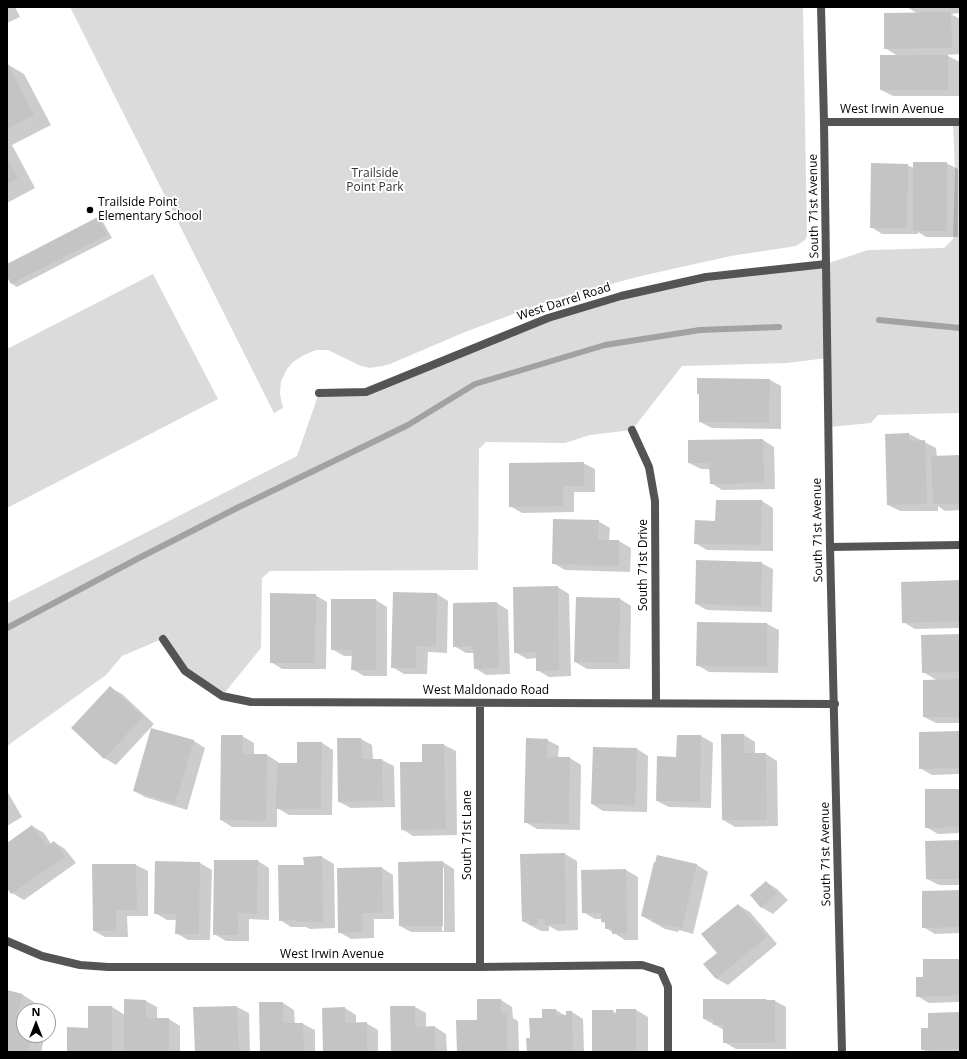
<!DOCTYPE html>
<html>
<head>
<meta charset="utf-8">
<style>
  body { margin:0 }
  #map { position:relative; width:967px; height:1059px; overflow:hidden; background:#fff; font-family:"Open Sans",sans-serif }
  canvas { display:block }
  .frame { position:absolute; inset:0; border:8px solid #000; pointer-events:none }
  .north { position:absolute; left:16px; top:1003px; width:40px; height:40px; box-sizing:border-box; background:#fff; border:1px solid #999; border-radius:50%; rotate:0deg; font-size:11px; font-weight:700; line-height:16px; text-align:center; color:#000 }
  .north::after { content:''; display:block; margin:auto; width:14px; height:18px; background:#000; clip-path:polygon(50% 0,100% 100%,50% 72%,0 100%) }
</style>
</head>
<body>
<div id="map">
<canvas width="967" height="1059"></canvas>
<div class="frame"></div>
<div class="north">N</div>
</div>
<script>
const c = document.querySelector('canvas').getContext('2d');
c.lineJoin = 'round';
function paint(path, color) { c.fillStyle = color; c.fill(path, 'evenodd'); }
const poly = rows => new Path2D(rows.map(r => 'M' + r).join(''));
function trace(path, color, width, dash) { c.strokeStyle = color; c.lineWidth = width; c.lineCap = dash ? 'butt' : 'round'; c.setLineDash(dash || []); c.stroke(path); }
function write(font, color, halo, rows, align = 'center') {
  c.font = font + ' "Open Sans",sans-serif'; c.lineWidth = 4; c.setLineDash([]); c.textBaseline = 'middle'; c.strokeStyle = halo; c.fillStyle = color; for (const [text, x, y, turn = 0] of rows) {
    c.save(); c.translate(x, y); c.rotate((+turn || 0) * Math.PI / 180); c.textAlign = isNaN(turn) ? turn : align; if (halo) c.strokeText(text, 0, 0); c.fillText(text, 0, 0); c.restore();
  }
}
paint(poly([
  [70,7,803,7,807,237,805,240,796,246,731,256,641,276,551,300,465,332,390,364,382,366,370,368,361,366,328,350,316,350,304,355,293,362,287,369,281,381,280,394,283,408,274,413],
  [953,122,960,122,960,413,878,415,871,423,829,427,827,358,787,363,682,366,632,430,590,435,565,443,486,442,479,449,478,570,270,571,262,578,261,648,222,696,185,671,162,639,122,656,106,675,7,746,7,603,297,456,319,393,366,392,548,318,706,277,826,264,868,250,944,248,953,239,955,171],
  [153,274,218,399,7,508,7,349]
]), '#dbdbdb');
paint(poly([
  [7,7,15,7,20,17,7,23],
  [907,7,960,7,960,13,951,14,960,19,960,54,946,55,960,62,960,96,893,96,881,90,898,56,885,48,918,14],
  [7,64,24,74,51,125,12,145,35,188,7,203],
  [946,163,958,169,958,237,926,237,918,232,918,234,882,234,871,227,907,165,914,168],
  [98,218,103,222,112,238,17,287,12,284,7,275,7,265],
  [770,380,781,386,781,429,712,428,700,422,700,395,698,393],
  [909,434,936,448,937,457,960,456,960,510,945,511,938,506,938,511,900,511,888,505],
  [763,440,774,447,775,489,722,490,711,483,710,469,701,469,689,463],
  [583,463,595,469,595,492,574,492,574,512,522,513,510,506],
  [762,501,773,508,773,551,707,550,695,543,716,522],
  [598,521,610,528,609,541,619,541,631,548,630,572,565,570,553,563],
  [761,563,773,569,772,612,707,610,696,604],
  [960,581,960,628,915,629,903,622],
  [558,587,569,594,571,676,549,677,537,670,537,658,527,659,515,652],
  [437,594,448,601,447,653,428,652,427,674,404,674,392,667],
  [315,595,327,602,326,669,282,669,271,662],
  [620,599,631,606,630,669,587,669,575,662],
  [376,600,387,607,387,676,364,676,352,669,353,656,344,656,332,649],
  [497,603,508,610,510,674,486,675,475,668,475,653,466,653,454,646],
  [698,623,767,624,779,630,778,673,709,672,697,665],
  [960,635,960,723,936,723,924,717,938,681,923,672],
  [111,688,122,694,154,724,116,765,104,758],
  [152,729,194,741,205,748,187,810,145,797,134,791],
  [960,732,960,774,932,775,920,768],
  [744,735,755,742,755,754,766,754,777,761,778,826,735,827,723,820],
  [242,736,254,743,254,755,267,755,278,762,278,764,298,764,322,743,333,750,332,815,289,815,277,808,277,827,232,827,221,820],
  [678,736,701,736,713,743,711,808,669,807,657,801,677,758],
  [361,739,372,745,373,760,382,760,394,766,395,807,351,808,339,802],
  [547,740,559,746,558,758,570,758,581,765,580,830,537,829,525,822],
  [444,745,456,751,457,835,413,836,402,829],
  [637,749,648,756,647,812,603,811,592,804],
  [960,790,960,833,938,834,926,827],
  [7,791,22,817,7,826],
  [32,826,44,833,51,844,54,842,65,849,76,863,24,900,12,893,7,886,7,844],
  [960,841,960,885,939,885,927,879],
  [565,854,577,861,578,930,558,931,549,926,549,931,541,931,522,921,521,855],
  [657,856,697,865,708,872,693,934,679,930,678,932,665,929,642,916],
  [322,857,334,864,335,928,310,929,306,927,291,927,280,920,305,866,304,858],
  [258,861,269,868,269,920,249,919,249,941,226,941,214,934],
  [156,862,200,863,212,870,210,940,188,940,176,933,177,920,167,920,155,913],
  [443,862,454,869,455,932,411,932,400,926],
  [442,868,444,868,444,931,442,931],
  [136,865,148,871,148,916,127,916,128,937,105,937,94,931],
  [382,868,393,875,394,919,374,919,374,938,351,939,339,932],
  [626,870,638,877,638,940,625,940,606,928,606,923,602,922,602,919,595,919,583,912,582,871],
  [766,882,777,889,788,900,773,914,761,907],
  [960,891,960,933,935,934,923,927],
  [738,905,750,912,777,944,728,985,717,979,704,964,718,953],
  [960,960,960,1002,929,1003,917,996,924,978],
  [7,991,23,995,34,1002,32,1011,24,1011,24,1035,45,1035,41,1052,7,1052],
  [501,1000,512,1007,513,1018,518,1021,519,1052,458,1052,478,1021],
  [766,1000,767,1001,775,1001,786,1007,786,1049,736,1049,724,1042,724,1030,704,1019],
  [146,1001,157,1007,157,1019,169,1019,180,1026,180,1052,68,1052,89,1029,89,1007,112,1007,125,1015],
  [283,1003,294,1010,295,1024,303,1024,315,1030,315,1052,261,1052],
  [237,1007,249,1013,250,1052,196,1052],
  [415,1007,426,1013,426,1028,435,1027,446,1034,447,1052,392,1052],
  [345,1008,356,1015,356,1023,366,1023,378,1030,378,1052,324,1052],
  [556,1010,566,1016,572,1012,583,1019,584,1052,528,1052,531,1039,543,1019],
  [617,1010,636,1010,648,1017,648,1052,593,1052,613,1011,617,1014],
  [960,1013,960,1052,927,1052,922,1049,929,1029]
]), '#0003');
trace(poly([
  [879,320,960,328],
  [7,628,137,559,237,508,408,425,475,384,605,345,700,330,779,327]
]), '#a2a2a2', 6);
paint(poly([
  [951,12,952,48,884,49,884,13],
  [880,55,948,55,948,90,880,90],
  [7,62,34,115,7,129],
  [7,157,18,178,7,184],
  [913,162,947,162,947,231,913,231],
  [871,163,908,164,907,228,870,228],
  [98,217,107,235,11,284,7,277,7,264],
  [697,378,770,379,769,423,699,422,699,394,697,394],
  [909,433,909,441,925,440,927,504,887,505,885,434],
  [763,439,764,483,710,484,709,463,688,463,688,440],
  [960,455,960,504,933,504,931,456],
  [584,462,584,486,563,486,563,506,509,507,509,463],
  [716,500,762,500,761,545,694,544,695,520,715,521],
  [553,519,599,520,598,540,619,540,619,566,552,564],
  [696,560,762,562,761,606,695,604],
  [960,580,960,621,902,623,901,582],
  [558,586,559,670,536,671,536,652,514,653,513,587],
  [393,592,437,593,436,647,416,646,416,668,391,668],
  [270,593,316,594,315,663,270,663],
  [576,597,620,598,619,663,574,662],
  [331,599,376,599,376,670,351,670,352,650,331,650],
  [497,602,499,668,474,669,473,646,453,647,453,603],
  [697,622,767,623,767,667,696,666],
  [960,634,960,672,922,673,921,635],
  [960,679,960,717,923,717,923,680],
  [110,686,143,717,104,759,71,728],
  [151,728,194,740,175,804,133,791],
  [960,731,960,768,919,769,919,732],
  [721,734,744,734,744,753,766,753,767,820,722,820],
  [221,735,243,735,242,754,267,754,266,821,220,820],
  [677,735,701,735,700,802,656,801,657,756,676,757],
  [337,738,361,738,362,759,382,759,383,801,338,802],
  [526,738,548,739,547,757,570,757,569,824,524,823],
  [297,742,322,742,321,809,276,809,277,763,297,763],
  [422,744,444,744,446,829,401,830,400,762,422,762],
  [593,747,637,748,635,805,591,804],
  [925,789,960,789,960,827,925,828],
  [32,825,47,846,54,841,65,857,11,894,7,888,7,843],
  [960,840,960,879,926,879,925,841],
  [565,853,566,924,545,925,545,919,538,919,538,925,529,925,529,921,522,921,520,854],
  [657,855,697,864,682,928,667,924,667,926,652,922,653,919,641,916,654,862,655,863],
  [322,856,323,922,297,922,297,920,279,921,278,865,304,865,303,857],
  [214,860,258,860,257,914,238,913,238,935,213,935],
  [155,861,200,862,199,934,175,934,176,914,154,914],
  [443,861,443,926,399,926,398,862],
  [92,864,136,864,137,910,116,910,116,931,93,931],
  [382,867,383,913,362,913,363,932,338,933,337,868],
  [626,869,627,933,612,934,612,928,605,929,605,922,601,922,601,913,582,913,581,870],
  [766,881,777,893,761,908,750,895],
  [960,890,960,927,922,928,922,891],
  [738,904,767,937,716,979,703,964,717,953,701,934],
  [923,959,960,959,960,995,916,997,916,977,923,977],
  [7,990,23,994,17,1015,24,1017,24,1035,32,1035,28,1052,7,1052],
  [124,999,146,1000,146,1018,169,1018,169,1052,124,1052],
  [477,999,501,999,501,1013,507,1013,507,1052,457,1052,456,1020,477,1020],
  [703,999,766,999,766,1000,775,1000,775,1043,723,1043,723,1025,713,1025,713,1019,703,1019],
  [259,1002,283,1002,283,1023,303,1023,304,1052,260,1052],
  [88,1006,112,1006,112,1052,67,1052,67,1027,88,1028],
  [237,1006,239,1052,195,1052,193,1007],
  [390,1006,415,1006,415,1027,435,1026,435,1052,391,1052],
  [345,1007,345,1023,367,1022,367,1052,323,1052,322,1008],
  [542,1009,556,1009,556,1015,566,1015,566,1011,572,1011,573,1052,527,1052,526,1038,530,1038,529,1018,542,1018],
  [616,1009,636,1009,636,1052,592,1052,592,1010,613,1010,613,1014,616,1014],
  [960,1012,960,1049,921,1050,921,1028,928,1028,928,1013]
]), '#c4c4c4');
trace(poly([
  [824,122,960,122],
  [319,393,366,392,548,318,621,296,706,277,826,264],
  [632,430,649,467,655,501,656,703],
  [830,547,960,545],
  [163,639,185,671,222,696,251,702,835,704],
  [480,703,480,967],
  [7,941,42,956,80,965,108,967,480,967,642,965,661,971,668,987,668,1052]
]), '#545454', 8);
trace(poly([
  [821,7,824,122,830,547,842,1052]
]), '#545454', 8);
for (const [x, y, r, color] of [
  [90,210,4,"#000"]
]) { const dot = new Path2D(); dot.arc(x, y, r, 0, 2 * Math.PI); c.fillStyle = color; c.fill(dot); trace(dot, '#fff', 1.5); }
write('12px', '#000', '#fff', [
  ["West Irwin Avenue",892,110],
  ["South 71st Avenue",814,206,-91],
  ["West Darrel Road",564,302,-18],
  ["South 71st Avenue",818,530,-91],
  ["South 71st Drive",644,565,-90],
  ["West Maldonado Road",486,691],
  ["South 71st Lane",468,835,-90],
  ["South 71st Avenue",826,854,-91],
  ["West Irwin Avenue",332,955]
]);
write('12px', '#323232', '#fff', [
  ["Trailside",375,174],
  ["Point Park",375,188]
]);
write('12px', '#000', '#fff', [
  ["Trailside Point",98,203],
  ["Elementary School",98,217]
], 'left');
</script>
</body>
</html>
